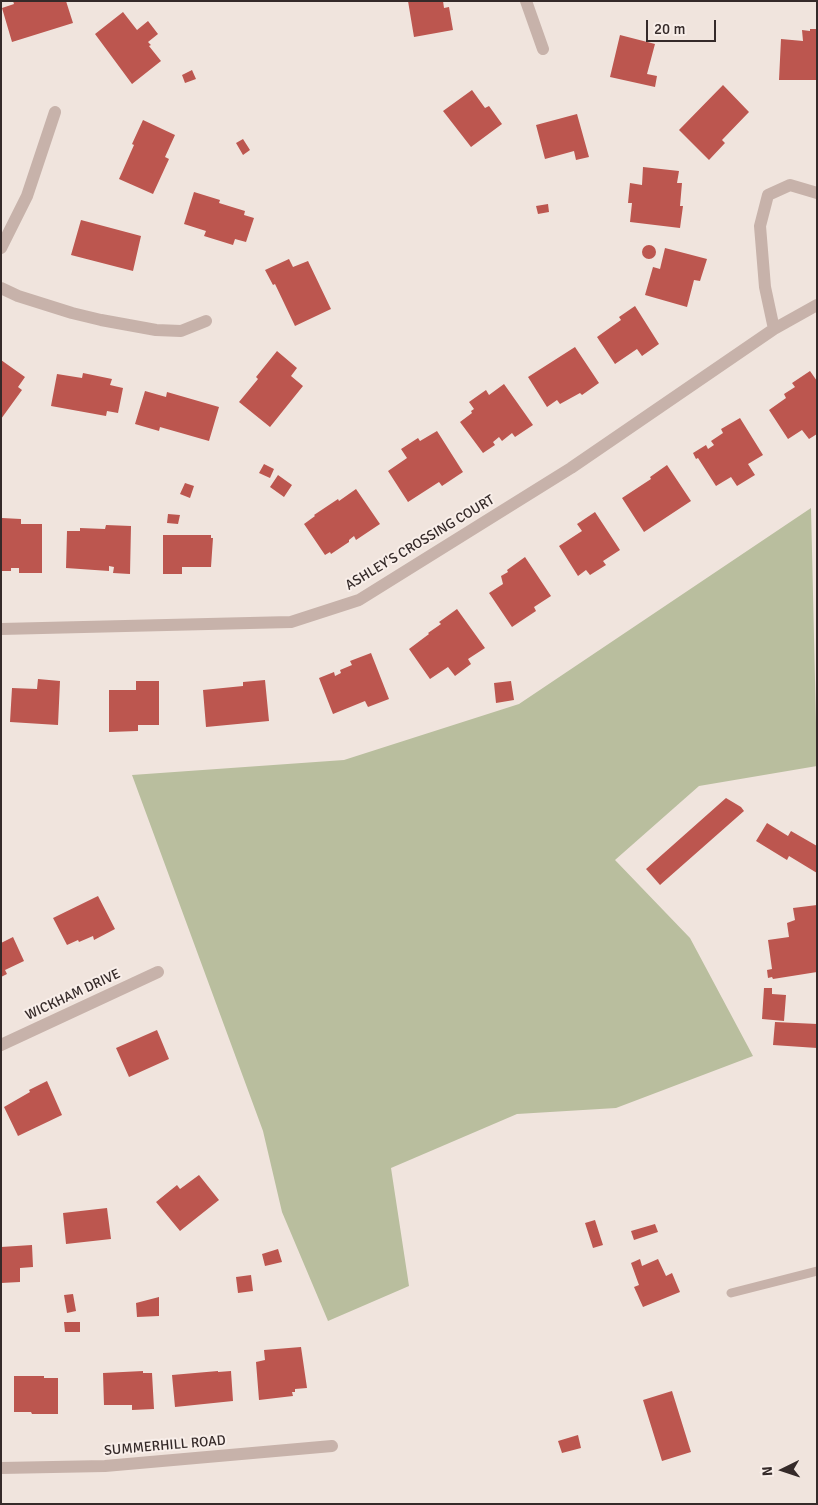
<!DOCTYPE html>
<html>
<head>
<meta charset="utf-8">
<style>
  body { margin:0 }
  #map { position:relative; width:818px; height:1505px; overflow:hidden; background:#f0e4dd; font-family:Signika,sans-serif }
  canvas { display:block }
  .frame { position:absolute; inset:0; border:2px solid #352a29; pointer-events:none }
  .north { position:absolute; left:758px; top:1445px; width:50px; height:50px; -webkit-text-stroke:4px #f8eee9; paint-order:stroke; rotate:266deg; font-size:14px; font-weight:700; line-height:20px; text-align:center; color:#352a29 }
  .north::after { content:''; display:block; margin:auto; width:18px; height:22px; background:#352a29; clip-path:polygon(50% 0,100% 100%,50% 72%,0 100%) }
  .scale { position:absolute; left:646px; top:20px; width:70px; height:22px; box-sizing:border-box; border:2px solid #352a29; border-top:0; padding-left:6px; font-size:15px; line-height:18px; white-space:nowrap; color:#352a29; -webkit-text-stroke:4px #f8eee9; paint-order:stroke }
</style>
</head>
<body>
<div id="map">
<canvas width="818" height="1505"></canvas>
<div class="frame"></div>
<div class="north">N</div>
<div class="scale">20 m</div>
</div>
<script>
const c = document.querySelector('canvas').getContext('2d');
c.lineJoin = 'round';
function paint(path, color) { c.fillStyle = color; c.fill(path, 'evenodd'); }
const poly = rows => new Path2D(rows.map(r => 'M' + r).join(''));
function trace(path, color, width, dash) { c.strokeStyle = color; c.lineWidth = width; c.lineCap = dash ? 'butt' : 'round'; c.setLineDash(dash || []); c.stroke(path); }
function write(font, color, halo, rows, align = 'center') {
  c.font = font + ' Signika,sans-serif'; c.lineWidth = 4; c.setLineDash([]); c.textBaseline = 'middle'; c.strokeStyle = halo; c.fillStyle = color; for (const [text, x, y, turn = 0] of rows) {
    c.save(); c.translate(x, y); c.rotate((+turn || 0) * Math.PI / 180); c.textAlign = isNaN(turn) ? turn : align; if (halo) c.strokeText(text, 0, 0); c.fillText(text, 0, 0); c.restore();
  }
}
paint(poly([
  [811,508,817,766,699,786,615,860,690,938,753,1056,616,1108,517,1114,391,1168,409,1286,328,1321,282,1212,263,1131,132,775,344,760,519,704]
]), '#b9be9e');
paint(poly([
  [13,1,66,1,73,23,12,42,2,8,14,4],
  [408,1,443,1,444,8,449,7,453,30,414,37],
  [123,12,137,30,148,21,158,34,148,42,151,45,149,46,161,61,132,84,95,34],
  [810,29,816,29,817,31,817,80,779,80,781,39,803,41,802,30,810,31],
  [620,35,655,44,647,74,657,76,655,87,610,77],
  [192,70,196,79,185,83,182,75],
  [723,85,749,112,722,140,725,143,709,160,679,130],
  [472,90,485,108,489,106,502,124,471,147,443,111],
  [577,114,589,157,576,160,574,151,545,159,536,125],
  [143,120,175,135,165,157,169,159,153,194,119,179,134,145,132,144],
  [243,139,250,150,243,155,236,143],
  [643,167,679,171,677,183,682,183,680,206,683,206,680,228,630,222,632,203,628,203,630,183,642,185],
  [194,192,220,200,219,203,245,211,244,215,254,218,246,242,235,239,233,245,204,236,206,231,184,224],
  [548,204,549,212,538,214,536,206],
  [81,220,141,236,133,271,71,255],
  '642 252a7 7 0 1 1 14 0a7 7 0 1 1-14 0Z',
  [665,248,707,259,700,281,694,280,687,307,645,295,653,267,660,269],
  [289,259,293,267,308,261,331,309,295,326,275,284,273,285,265,270],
  [635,306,659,344,642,356,637,349,615,364,597,337,621,320,619,317],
  [575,347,599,383,582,395,580,393,560,404,557,400,547,407,528,377],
  [277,351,297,368,291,376,303,386,270,427,239,402,258,379,256,377],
  [1,360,25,377,18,387,22,390,1,419],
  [810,371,817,381,817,434,809,439,802,430,788,439,769,410,786,398,784,394,795,387,792,383],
  [83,373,112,379,110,385,123,388,118,413,107,411,106,416,51,406,57,374,82,378],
  [504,384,533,425,515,437,512,433,502,441,499,437,493,442,495,445,483,453,460,422,472,413,471,411,474,409,469,402,486,390,489,395],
  [145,391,166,397,167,392,219,407,209,441,160,427,159,431,135,424],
  [740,418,763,455,748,464,755,475,737,486,731,477,716,486,698,458,696,459,693,453,706,445,708,449,714,445,711,441,723,433,721,429],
  [437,431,463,472,442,486,439,482,408,502,388,471,407,458,401,449,418,438,420,441],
  [264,464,274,469,270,478,259,473],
  [667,465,691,501,644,532,622,498,651,479,650,477],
  [278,475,292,485,284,497,270,487],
  [185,483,194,486,190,498,180,494],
  [356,489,380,524,356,540,354,536,349,540,349,542,331,554,330,552,325,555,304,524,315,516,314,515,338,499,339,501],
  [595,512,620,550,603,561,606,565,590,575,586,570,578,576,559,546,582,531,577,524],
  [168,514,180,515,178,524,167,523],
  [2,518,21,519,21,524,42,524,42,573,19,573,19,568,11,568,11,571,1,571],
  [106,525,131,526,130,574,113,573,114,567,109,566,109,571,66,568,67,531,80,531,80,528,105,529],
  [163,535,211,535,211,538,213,538,211,567,182,567,182,574,163,574],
  [525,557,551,596,534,607,536,611,512,627,489,593,503,584,501,576,508,572,507,570],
  [457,609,485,648,468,659,471,664,455,676,448,667,430,679,409,649,429,634,428,633,441,624,439,622],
  [371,653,389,699,368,707,365,701,333,714,319,678,334,672,335,676,341,673,340,670,352,665,350,661],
  [38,679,60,681,58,725,10,722,12,688,37,689],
  [265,680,269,721,206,727,203,690,243,686,243,682],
  [136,681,159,681,159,725,138,725,138,731,109,732,109,690,136,690],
  [511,681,514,700,496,703,494,683],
  [726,798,741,807,744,811,660,885,646,869],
  [767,823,788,836,791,831,817,846,817,873,789,856,787,860,756,841],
  [98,896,115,929,94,940,93,936,79,942,78,940,67,945,53,918],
  [817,905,817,972,773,979,772,977,768,978,767,970,772,969,768,940,789,937,787,923,795,920,793,908],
  [13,937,24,961,5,970,7,974,1,977,1,943],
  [764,988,772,988,772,994,786,995,784,1021,762,1019],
  [775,1022,817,1024,817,1048,773,1045],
  [157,1030,169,1059,129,1077,116,1048],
  [47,1081,62,1115,18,1136,4,1107,30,1092,29,1090],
  [199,1175,219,1200,180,1231,156,1202,177,1185,180,1189],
  [107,1208,111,1239,66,1244,63,1213],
  [595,1220,603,1245,593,1248,585,1223],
  [655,1224,658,1232,634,1240,631,1231],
  [32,1245,33,1267,20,1268,20,1282,1,1283,1,1247],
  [278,1249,282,1262,265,1266,262,1254],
  [640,1259,642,1266,658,1259,666,1276,672,1273,680,1292,643,1307,634,1287,639,1285,631,1263],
  [251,1275,253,1291,238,1293,236,1277],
  [73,1294,76,1311,67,1313,64,1295],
  [159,1297,159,1316,137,1317,136,1303],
  [64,1322,80,1322,80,1332,65,1332],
  [301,1347,307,1388,295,1389,295,1392,292,1392,293,1396,259,1400,256,1362,265,1360,264,1350],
  [143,1371,143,1373,152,1373,154,1409,132,1410,132,1405,104,1405,103,1373],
  [218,1371,218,1372,231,1371,233,1401,175,1407,172,1375],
  [14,1376,44,1376,44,1378,58,1378,58,1414,32,1414,31,1412,14,1412],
  [672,1391,691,1452,662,1461,643,1400],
  [578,1435,581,1448,562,1453,558,1441]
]), '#bc564f');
trace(poly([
  [731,1293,817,1271]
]), '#c7b2aa', 9);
trace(poly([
  [526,1,543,49],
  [1,248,27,196,55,112],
  [1,288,18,296,72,313,101,320,156,330,181,331,206,321],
  [774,329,765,287,760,226,768,195,790,185,817,193],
  [1,629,291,622,359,600,571,468,774,329,817,305],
  [1,1045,158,972],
  [1,1468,105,1466,332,1446]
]), '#c7b2aa', 12);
write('14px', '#352a29', '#f8eee9', [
  ["ASHLEY'S CROSSING COURT",420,543,-31],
  ["WICKHAM DRIVE",73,995,-25],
  ["SUMMERHILL ROAD",165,1446,-5]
]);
</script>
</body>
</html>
